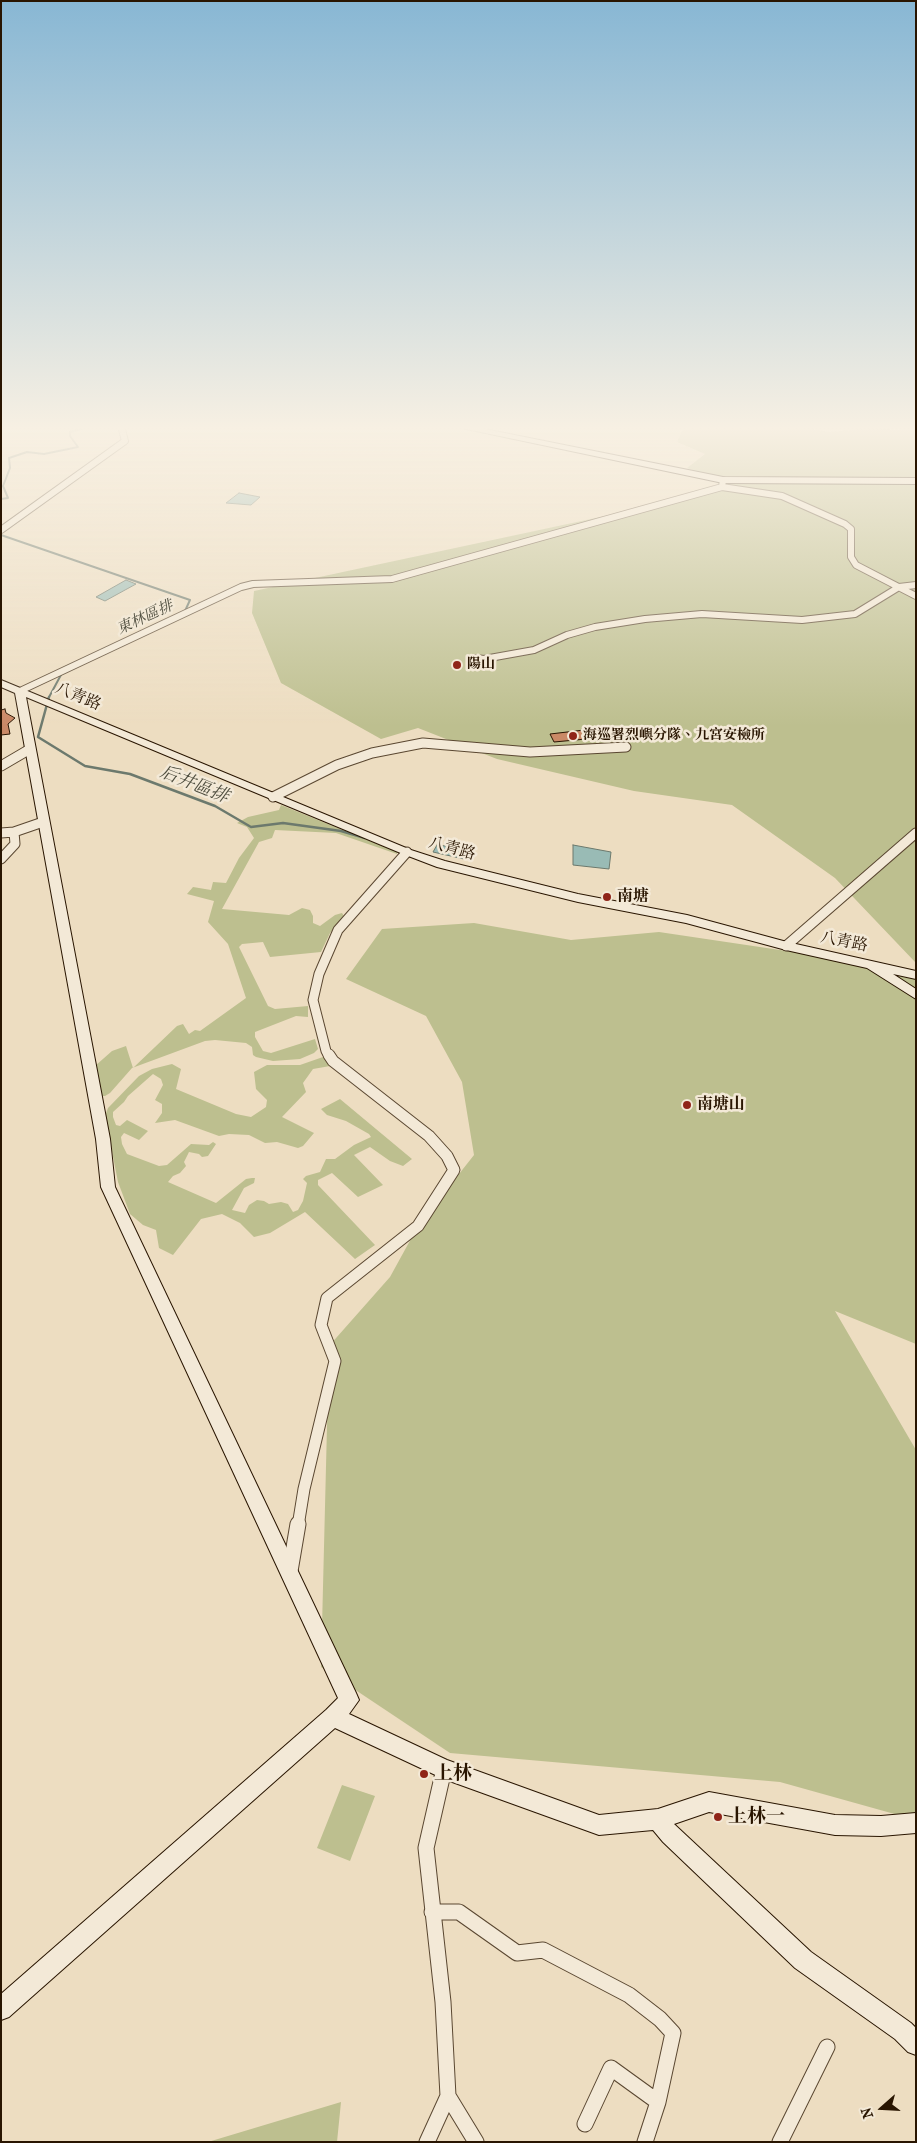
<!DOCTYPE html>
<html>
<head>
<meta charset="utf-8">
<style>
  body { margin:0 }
  #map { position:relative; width:917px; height:2143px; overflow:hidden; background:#edddc1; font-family:"IM FELL French Canon",serif }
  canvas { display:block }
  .frame { position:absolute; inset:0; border:2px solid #291501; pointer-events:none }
  .north { position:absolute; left:857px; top:2083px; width:50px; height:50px; -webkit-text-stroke:4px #f3e9d7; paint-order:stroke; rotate:251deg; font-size:14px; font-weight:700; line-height:20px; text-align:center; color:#291501 }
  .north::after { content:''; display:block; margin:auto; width:18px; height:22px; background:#291501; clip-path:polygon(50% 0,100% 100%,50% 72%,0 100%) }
</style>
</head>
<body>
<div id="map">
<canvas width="917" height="2143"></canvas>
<div class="frame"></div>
<div class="north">N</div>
</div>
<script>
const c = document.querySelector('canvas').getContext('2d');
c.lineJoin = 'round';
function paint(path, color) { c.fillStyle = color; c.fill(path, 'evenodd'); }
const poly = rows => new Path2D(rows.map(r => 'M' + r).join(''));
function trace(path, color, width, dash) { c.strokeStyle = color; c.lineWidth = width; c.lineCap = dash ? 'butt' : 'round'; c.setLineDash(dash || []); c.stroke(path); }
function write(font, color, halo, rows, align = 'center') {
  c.font = font + ' "IM FELL French Canon","Noto Serif TC",serif'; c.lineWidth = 5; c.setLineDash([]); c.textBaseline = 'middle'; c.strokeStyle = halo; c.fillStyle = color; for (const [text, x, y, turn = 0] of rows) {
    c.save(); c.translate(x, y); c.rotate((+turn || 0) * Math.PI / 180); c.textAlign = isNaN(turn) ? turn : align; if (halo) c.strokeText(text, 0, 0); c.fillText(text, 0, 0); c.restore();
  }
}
paint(poly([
  [693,426,798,427,830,432,863,429,916,430,916,963,835,878,732,805,634,791,497,759,418,728,381,739,281,683,252,613,254,591,661,504,721,487,714,479,687,468,705,454,677,442,683,429],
  [281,805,397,852,397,854,336,833,275,830,272,838,259,842,222,909,289,915,302,908,310,910,313,916,313,923,320,926,335,915,342,913,345,918,330,933,321,952,270,957,263,942,242,944,239,947,268,1006,275,1009,308,1006,308,1017,296,1016,255,1032,255,1037,263,1051,271,1053,315,1039,318,1049,314,1053,300,1059,273,1061,256,1057,253,1055,252,1047,246,1043,215,1040,205,1041,132,1068,110,1093,105,1096,101,1096,95,1066,112,1051,126,1046,133,1068,177,1026,183,1024,189,1034,195,1030,200,1031,246,998,228,944,208,922,214,901,187,894,193,887,211,890,213,882,226,883,239,858,254,838,247,827,237,823,248,817,279,810],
  [474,923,571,940,659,932,807,954,916,977,916,1344,835,1311,916,1450,916,1820,780,1782,450,1753,321,1667,329,1346,390,1277,418,1226,474,1155,462,1082,426,1016,346,979,382,929],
  [323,1057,327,1060,330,1066,313,1069,303,1083,306,1092,282,1117,314,1133,303,1146,298,1148,277,1142,265,1143,249,1135,229,1134,219,1136,175,1120,155,1123,162,1113,162,1104,155,1100,163,1085,161,1079,153,1074,128,1096,124,1102,113,1112,113,1117,116,1125,120,1126,127,1120,148,1131,139,1140,124,1133,121,1137,122,1144,127,1154,159,1166,167,1165,191,1144,209,1145,213,1142,216,1144,208,1156,202,1157,199,1154,189,1152,184,1162,186,1166,180,1173,173,1176,168,1182,216,1203,246,1179,252,1178,255,1178,254,1183,244,1188,232,1210,245,1213,249,1205,257,1200,264,1201,269,1204,281,1202,288,1204,293,1212,298,1210,303,1201,307,1183,303,1179,306,1176,320,1172,326,1159,335,1159,354,1145,371,1137,369,1134,346,1121,327,1115,321,1109,340,1099,412,1159,403,1166,390,1161,370,1147,354,1155,383,1185,358,1197,332,1173,318,1180,318,1185,375,1245,355,1259,305,1212,270,1233,254,1237,240,1223,222,1214,201,1219,173,1255,159,1248,156,1230,143,1225,130,1214,118,1182,105,1116,108,1108,139,1076,152,1069,172,1064,181,1069,176,1089,236,1114,251,1117,266,1107,267,1100,256,1089,254,1072,267,1065,300,1065],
  [342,1785,375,1796,350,1861,317,1848],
  [341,2102,337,2142,208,2142]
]), '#bdbf8f');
const water = poly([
  [239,493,260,497,251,505,226,503,239,493],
  [126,580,136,584,105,601,96,597,126,580],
  [437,845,470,849,464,859,433,852,437,845],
  [573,845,611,852,609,869,573,865,573,845]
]);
paint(water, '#99bbb5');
trace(water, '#6c796d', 1);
trace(poly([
  [1,499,8,498,3,486,10,468,9,458,27,452,44,454,78,447,70,436,70,432,91,426],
  [1,535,190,600,185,611],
  [48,699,62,673]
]), '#6c796d', 2);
trace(poly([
  [49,697,38,737,85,766,130,774,215,806,251,827,283,823,341,831,365,838]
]), '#6c796d', 2.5);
const building = poly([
  [5,709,6,713,15,718,8,724,10,734,1,735,1,710,5,709],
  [593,729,597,738,554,742,550,734,593,729]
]);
paint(building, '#ca8966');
trace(building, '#291501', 1);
const streetFar3 = poly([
  [722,487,782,496,845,524,851,529,851,557,856,565,916,596],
  [1,530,125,441,121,426],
  [476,658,484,659,534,650,567,635,595,627,645,619,702,614,802,620,855,614,899,587,916,585],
  [20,691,241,587,253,584,392,579,722,487,723,480]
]);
const streetFar2 = poly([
  [1,766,30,749],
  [273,797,337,765,372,753,423,743,530,752,626,747],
  [1,833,14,832,43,822],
  [1,859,15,844,14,832],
  [786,946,916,833],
  [329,1056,326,1051,313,1000,319,974,338,930,407,852]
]);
const streetFar1 = poly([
  [298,1526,304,1489,335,1361,321,1325,327,1298,418,1226,454,1170,447,1156,429,1136,333,1061,329,1055]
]);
const street = poly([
  [290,1571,298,1524],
  [432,1912,459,1912,517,1953,543,1950,629,1995,660,2019,673,2033,658,2102,645,2142],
  [448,2096,476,2142],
  [585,2124,611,2068,658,2102],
  [427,2142,448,2096,443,2002,426,1848,444,1769],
  [780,2142,827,2047]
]);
const secondary = poly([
  [452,426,470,426,723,477,916,478,916,484,723,483,452,426],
  [1,680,411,850,445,861,578,894,687,915,787,942,916,971,916,979,893,974,916,989,916,999,867,968,786,950,686,923,578,902,437,867,403,854,26,697,110,1139,115,1187,356,1693,359,1700,349,1714,447,1760,599,1815,658,1809,709,1792,835,1815,881,1816,916,1813,916,1833,881,1836,835,1835,709,1812,674,1824,811,1952,911,2023,916,2028,916,2055,908,2052,895,2039,795,1968,663,1842,653,1830,599,1835,444,1779,335,1728,9,2017,1,2020,1,1994,326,1710,338,1698,101,1187,96,1139,15,693,1,687,1,680]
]);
trace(streetFar3, '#5a4731', 8);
trace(streetFar2, '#5a4731', 11);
trace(streetFar1, '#5a4731', 13);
trace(street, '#5a4731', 17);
trace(secondary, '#291501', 2);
trace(streetFar3, '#f3e9d7', 6);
trace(streetFar2, '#f3e9d7', 9);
trace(streetFar1, '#f3e9d7', 11);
trace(street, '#f3e9d7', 15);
paint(secondary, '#f3e9d7');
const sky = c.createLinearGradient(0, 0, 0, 726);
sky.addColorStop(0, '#88b7d4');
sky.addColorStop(0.59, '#f7f0e3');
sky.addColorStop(1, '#f7f0e300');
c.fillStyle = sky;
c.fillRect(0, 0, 917, 726);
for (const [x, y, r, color] of [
  [457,665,5,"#8f2418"],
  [573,736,5,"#8f2418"],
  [607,897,5,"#8f2418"],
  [687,1105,5,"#8f2418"],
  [424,1774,5,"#8f2418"],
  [718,1817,5,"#8f2418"]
]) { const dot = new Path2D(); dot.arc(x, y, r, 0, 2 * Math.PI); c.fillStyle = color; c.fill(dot); trace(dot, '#f3e9d7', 2); }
write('bold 14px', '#291501', '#f3e9d7', [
  ["陽山",467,665],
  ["海巡署烈嶼分隊、九宮安檢所",583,736]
], 'left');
write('italic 15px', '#504f40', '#f3e9d7', [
  ["東林區排",145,618,-25]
]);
write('16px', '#291501', '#f3e9d7', [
  ["八青路",78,697,23],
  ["八青路",452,849,16],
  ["八青路",844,942,12]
]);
write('bold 16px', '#291501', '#f3e9d7', [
  ["南塘",617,897],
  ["南塘山",697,1105]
], 'left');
write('italic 18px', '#504f40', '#f3e9d7', [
  ["后井區排",194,785,22]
]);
write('bold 19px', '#291501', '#f3e9d7', [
  ["上林",434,1774],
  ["上林一",728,1817]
], 'left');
</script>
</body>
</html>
